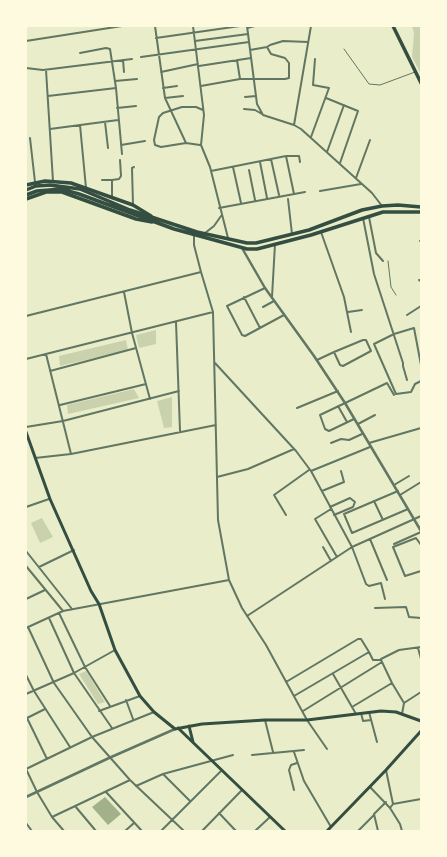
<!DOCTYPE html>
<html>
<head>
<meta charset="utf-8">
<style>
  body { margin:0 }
  #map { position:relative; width:447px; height:857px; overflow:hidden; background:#e9edc9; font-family:"Noto Serif",serif }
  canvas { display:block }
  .frame { position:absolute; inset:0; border:27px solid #fefae0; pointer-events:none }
</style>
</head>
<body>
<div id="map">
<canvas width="447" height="857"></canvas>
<div class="frame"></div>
</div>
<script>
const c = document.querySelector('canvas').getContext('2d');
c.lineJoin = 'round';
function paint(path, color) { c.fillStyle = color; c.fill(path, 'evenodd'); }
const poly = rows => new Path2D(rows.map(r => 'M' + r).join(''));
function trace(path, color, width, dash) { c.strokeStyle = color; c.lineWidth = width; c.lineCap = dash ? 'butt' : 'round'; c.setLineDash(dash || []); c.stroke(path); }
paint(poly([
  [412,26,421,26,421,74,412,57,414,33],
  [156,330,156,344,139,348,136,335],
  [126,340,128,350,60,366,59,356],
  [134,389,139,398,68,414,67,405],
  [172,397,172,427,164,428,157,401],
  [42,518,53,537,40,543,31,523],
  [86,671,105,702,98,704,79,674]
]), '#cad2ad');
paint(poly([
  [105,797,121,814,108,825,92,807]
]), '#a3b18a');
trace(poly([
  [344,49,369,84,380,85,415,72],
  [388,261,391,287,396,295]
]), '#617663', 1);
trace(poly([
  [155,26,165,98,186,143,200,145],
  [193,26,204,115,201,145,210,167,228,238],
  [247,26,257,104,263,115,294,125,301,129,372,193,382,206],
  [247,28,255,26],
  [156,38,240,26],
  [26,41,122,26],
  [195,41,248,34],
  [267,47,270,45,283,41,308,42],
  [80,53,106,48,110,49,116,88,122,154],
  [141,57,249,42],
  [123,60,124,72],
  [237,60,240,79],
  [199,66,251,58],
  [26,68,43,70,132,59],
  [46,70,53,181],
  [161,72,198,64],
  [115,81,137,79],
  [201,86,240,79,285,79,289,78,289,63,285,58,271,54,267,47,250,50],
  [163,88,177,86],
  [48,96,116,88],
  [245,97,256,96],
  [165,98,183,96],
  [326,98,358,111,340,163],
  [117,108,136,106],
  [244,109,255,110,262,114],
  [105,122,108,148],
  [80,125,86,188],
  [294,125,311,26],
  [50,129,118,120],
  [311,137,329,88,313,85,315,59],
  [30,138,35,182],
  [186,143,161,147,155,145,154,140,159,117,163,113,182,107,196,107,203,110],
  [121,145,145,141],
  [327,152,344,105],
  [286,156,294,194],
  [271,159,279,195],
  [260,162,267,198],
  [233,167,241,203],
  [249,170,255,200],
  [211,171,286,156,299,156,300,162],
  [356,178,370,140],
  [102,180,112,180],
  [320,191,361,184],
  [112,197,112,180,119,179,121,176,120,160],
  [288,199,292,234],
  [133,205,132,168,134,167],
  [219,208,305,192],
  [369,217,376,253,383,261],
  [363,218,374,274,403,363,403,366,407,380],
  [321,232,344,297,351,332],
  [205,233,214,226,221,216],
  [194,236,194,245,201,272,213,312,218,520,229,580,242,608,266,645,307,720,327,749],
  [420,241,421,241],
  [419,280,421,281],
  [265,288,227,306,242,335,245,336,284,315],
  [124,292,132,333,150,399],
  [244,297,260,328],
  [272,297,275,244],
  [263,307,274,301],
  [348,312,362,310],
  [407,315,421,306],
  [26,316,201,272],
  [176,322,180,431],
  [46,354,71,454],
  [26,359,213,312],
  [317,360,334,352,363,340,366,340,371,351,343,366,340,365,334,352],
  [215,363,296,451,311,471,352,547,366,584,369,586,381,583,385,599],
  [421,365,414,328,394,334,374,344,396,394,411,392,415,384,421,381],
  [50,371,136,348],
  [60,405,146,384],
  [338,406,347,422],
  [297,408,338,391],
  [354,419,329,431,325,429,320,415,387,383,394,395],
  [358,424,375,415],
  [26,427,63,421,179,391],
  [331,443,341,439,349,440,362,434],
  [369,443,421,428],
  [35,458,71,454,216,425],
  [311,471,370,447],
  [217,477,248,469,294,449],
  [394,485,409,476],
  [322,491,344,482,341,471],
  [398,491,344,514,352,533,408,509],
  [400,495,421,482],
  [374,501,383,520],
  [26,507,49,499],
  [330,507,350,498,355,502,353,507,334,515],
  [331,509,315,519,337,557],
  [286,515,274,495,309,470],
  [370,539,387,580],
  [394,544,421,532],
  [421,545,416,538,393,547,405,576,421,571],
  [323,547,331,561],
  [26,551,72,609],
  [26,566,63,611],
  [39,567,74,550],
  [26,599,45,590],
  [375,608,406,607,409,617,421,618],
  [59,613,85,667,110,706],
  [247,616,352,547,421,516],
  [49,618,74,673,112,728],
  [28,627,54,683,92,737,130,780,184,831],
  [26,628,63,611,229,580],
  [418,648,421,659],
  [381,659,399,650,421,647],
  [333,674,356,714],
  [26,675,34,691,70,747],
  [286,682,358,639,361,639,369,652],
  [26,694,74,673,115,650],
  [294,696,369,652,373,660,381,660,382,662,392,683,404,703,402,714],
  [126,700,133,719],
  [404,703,421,692],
  [352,707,392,683],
  [99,711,140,696],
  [303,711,382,662],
  [369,712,377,742],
  [361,713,363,721,371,720],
  [27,718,47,759],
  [27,718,45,709],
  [265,720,273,752],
  [294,752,304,781,331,827],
  [252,755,304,750],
  [26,769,92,737,154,712],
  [26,769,37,792,52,817,64,831],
  [386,770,393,804],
  [163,774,190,801],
  [136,786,163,774,233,755],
  [370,787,390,808,400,824,402,831],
  [294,790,289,770,291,765,297,763],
  [106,792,142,831],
  [75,806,96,831],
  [390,808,393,804,421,799],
  [219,813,236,831],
  [52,817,130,780],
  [26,823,32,831],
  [125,831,134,823],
  [161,831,221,771],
  [202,831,242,790],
  [255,831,270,817],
  [358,831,374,815],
  [378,831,374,814,386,802]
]), '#617663', 2);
trace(poly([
  [242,248,265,288,314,356,345,403,421,531],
  [26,797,109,758,175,729]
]), '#617663', 2.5);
trace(poly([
  [26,432,50,499,91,591,99,604,115,650,140,696,154,712,175,729,202,724,265,720,307,720,381,711,396,712,421,721],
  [189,726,193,742],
  [178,728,285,831],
  [327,831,386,770,421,731]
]), '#344e41', 3);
trace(poly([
  [26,185,45,181,71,183,133,205,151,216],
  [26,199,46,192,62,192,136,219,152,222]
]), '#344e41', 3.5);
trace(poly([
  [393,26,421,83],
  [26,190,36,186,50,185,80,189,130,210,197,232,247,243,256,243,309,230,362,210,382,206,398,205,421,207],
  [26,195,37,191,61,189,79,194,174,229,247,249,257,249,311,235,383,212,421,212]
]), '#344e41', 3.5);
</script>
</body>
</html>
